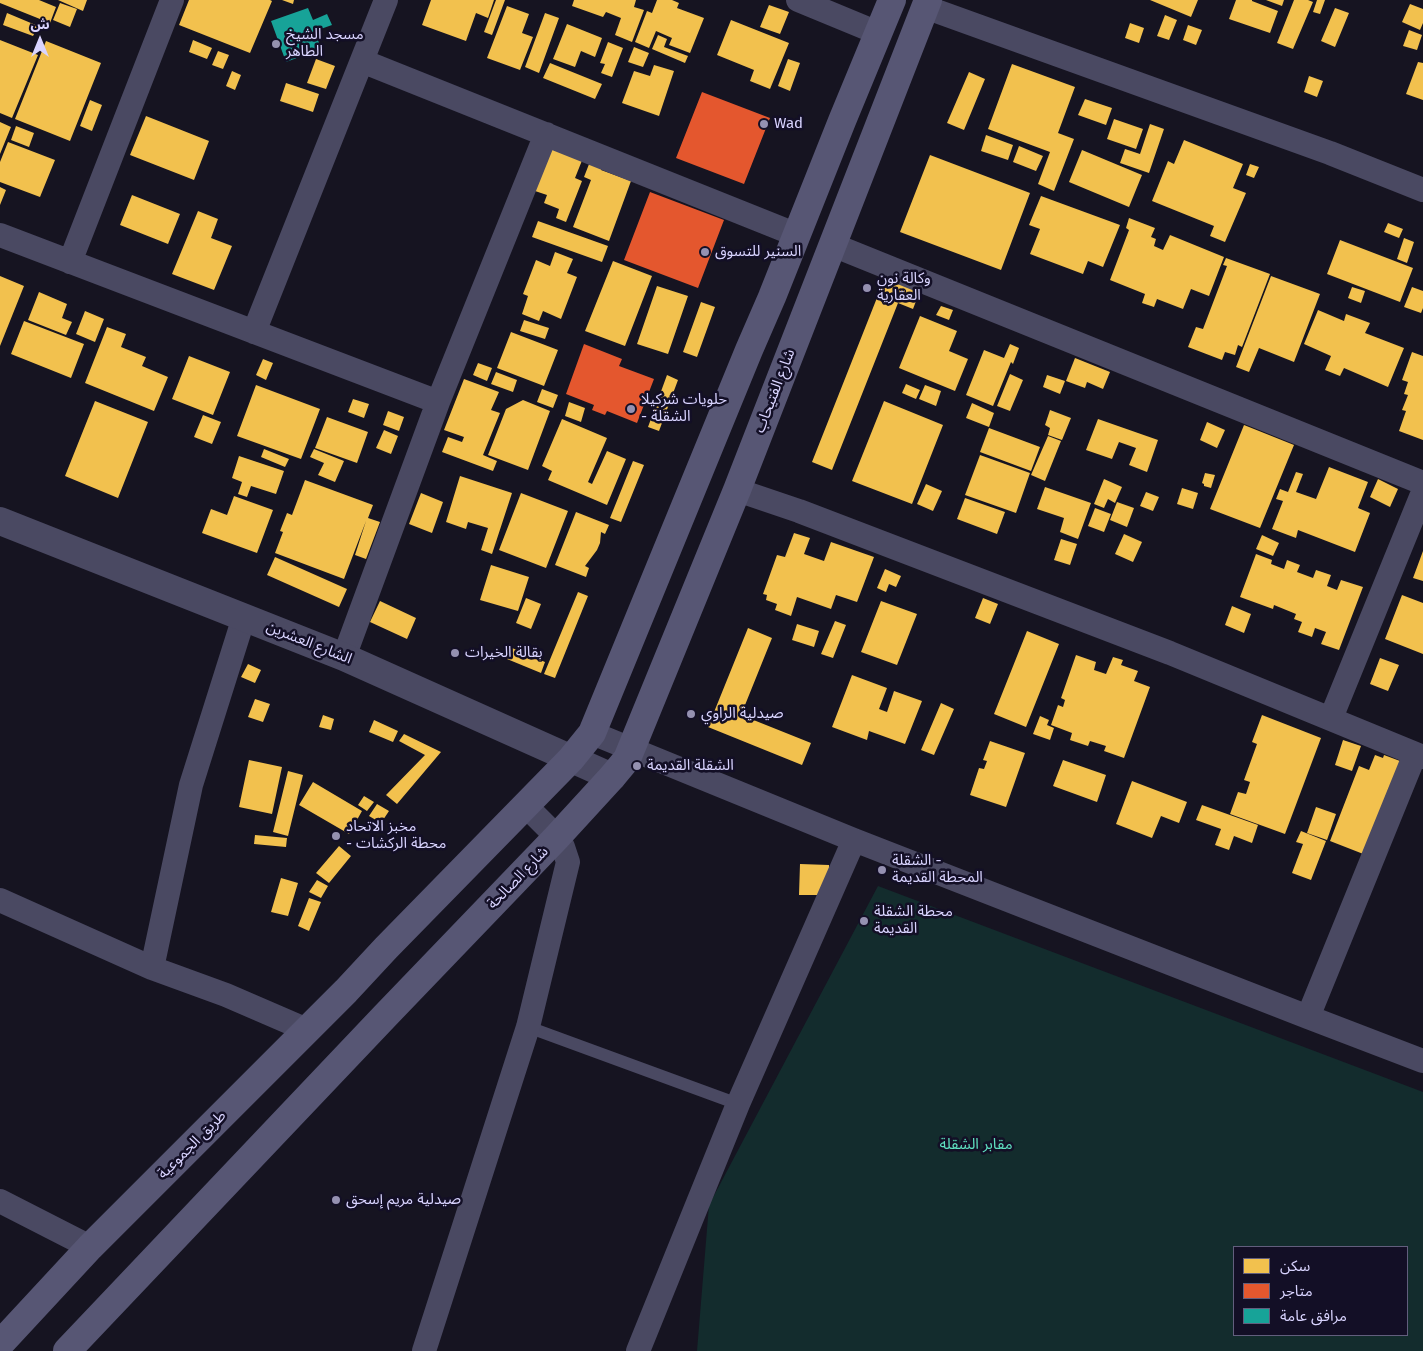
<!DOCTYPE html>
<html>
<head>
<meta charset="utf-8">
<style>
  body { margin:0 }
  #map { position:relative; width:1423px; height:1351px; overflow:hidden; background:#161421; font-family:"Fira Sans","Noto Sans Arabic",sans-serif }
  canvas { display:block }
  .legend { position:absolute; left:1233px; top:1246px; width:175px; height:90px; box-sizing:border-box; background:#130f26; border:1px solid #625e7d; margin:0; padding:6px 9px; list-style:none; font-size:15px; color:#d9d4ff }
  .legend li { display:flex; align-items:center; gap:10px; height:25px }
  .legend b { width:25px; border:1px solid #625e7d }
  .north { position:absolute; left:15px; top:15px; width:50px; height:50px; -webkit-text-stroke:4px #130f26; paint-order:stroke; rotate:0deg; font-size:14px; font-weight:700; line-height:20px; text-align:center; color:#d9d4ff }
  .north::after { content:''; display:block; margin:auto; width:18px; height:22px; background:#d9d4ff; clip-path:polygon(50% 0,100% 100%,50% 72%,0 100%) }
</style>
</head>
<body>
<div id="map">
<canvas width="1423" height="1351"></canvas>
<ul class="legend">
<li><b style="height:14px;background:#f2c14e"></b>سكن</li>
<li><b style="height:14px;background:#e4572e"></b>متاجر</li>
<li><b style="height:14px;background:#17a398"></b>مرافق عامة</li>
</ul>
<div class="north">ش</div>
</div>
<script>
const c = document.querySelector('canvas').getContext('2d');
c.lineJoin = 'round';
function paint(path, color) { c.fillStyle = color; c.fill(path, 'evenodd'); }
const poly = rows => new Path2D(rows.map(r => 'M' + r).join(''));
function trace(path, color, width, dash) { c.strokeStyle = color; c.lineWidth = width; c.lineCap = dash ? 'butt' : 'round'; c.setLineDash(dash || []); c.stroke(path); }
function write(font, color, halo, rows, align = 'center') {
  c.font = font + ' "Fira Sans","Noto Sans Arabic",sans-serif'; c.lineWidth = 5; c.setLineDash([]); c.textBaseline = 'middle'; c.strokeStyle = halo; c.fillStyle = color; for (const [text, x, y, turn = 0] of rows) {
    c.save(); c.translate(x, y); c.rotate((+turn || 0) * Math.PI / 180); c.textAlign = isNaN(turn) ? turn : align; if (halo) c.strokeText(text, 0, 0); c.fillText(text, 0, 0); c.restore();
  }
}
paint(poly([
  [878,886,1423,1092,1423,1351,697,1351,709,1205],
  [1234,1247,1407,1247,1407,1335,1234,1335]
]), '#132c2d');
paint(poly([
  [0,0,39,0,56,7,50,23,0,3],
  [58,0,87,0,83,11],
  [189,0,270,0,272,1,250,53,179,25],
  [282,0,294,0,293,4],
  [431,0,494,0,488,18,476,13,466,41,422,25],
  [496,0,505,0,492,35,484,32],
  [574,0,636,0,634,7,644,10,632,42,615,35,621,18,606,12,603,17,572,6],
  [657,0,672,0,679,3,677,8,704,18,690,53,669,45,672,38,656,31,649,48,635,42,647,11,652,13],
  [1150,0,1198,0,1191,17],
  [1236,0,1252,0,1252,1,1278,11,1270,33,1229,19],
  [1266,0,1284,0,1282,6],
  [1294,0,1308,0,1313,2,1293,49,1277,43],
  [1317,0,1325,0,1320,14,1313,12],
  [60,3,77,9,70,27,53,20],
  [1410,4,1423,9,1423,23,1420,30,1402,22],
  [769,5,789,12,780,34,760,27],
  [507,6,529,14,522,33,533,37,520,70,487,58],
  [1335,8,1349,13,1335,47,1321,41],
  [7,13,38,26,33,36,3,25],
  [545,13,559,18,539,73,525,67],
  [1165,15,1177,20,1169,40,1157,36],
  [731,20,789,43,770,89,750,81,754,70,717,55],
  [1130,23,1144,28,1139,43,1125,38],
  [567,24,602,38,595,57,581,51,575,67,553,59],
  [1188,25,1202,30,1196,45,1183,40],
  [1409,30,1422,35,1417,50,1403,46],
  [658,35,667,39,664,47,688,56,685,63,652,49],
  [0,40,38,55,12,118,0,113],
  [193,40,212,48,207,59,189,52],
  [46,41,101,63,70,141,15,119],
  [608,42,623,48,612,77,601,73,605,64,600,63],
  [634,47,649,53,643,67,628,62],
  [218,51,229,55,223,69,212,65],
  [316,59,335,66,326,89,307,83],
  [788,59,800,63,790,91,778,86],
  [1418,62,1423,63,1423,100,1406,94],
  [550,63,602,84,595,99,543,78],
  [1012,64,1075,87,1058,133,1074,139,1054,191,1038,184,1050,152,988,129],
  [654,65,674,71,659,116,622,103,634,71,650,76],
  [232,71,241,75,235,90,226,86],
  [969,72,985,79,964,130,947,123],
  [1309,76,1323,81,1317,97,1304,92],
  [286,83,319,94,313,112,280,101],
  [1085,99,1112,108,1106,125,1078,115],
  [90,100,102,105,92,131,80,126],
  [146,116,209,141,194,180,130,155],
  [1114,119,1143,129,1136,149,1107,139],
  [0,122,11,127,0,154],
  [1150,124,1164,129,1149,173,1120,163,1125,149,1140,154],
  [16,126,34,133,29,147,11,140],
  [986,135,1013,145,1008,160,981,151],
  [1184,140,1243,164,1233,188,1246,193,1225,242,1210,236,1214,226,1152,201,1168,161,1174,164],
  [8,142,55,160,40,197,0,182,0,162],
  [553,146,583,158,575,178,582,181,566,222,556,218,559,209,544,203,547,195,535,191],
  [1019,146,1043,156,1036,171,1013,162],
  [1082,150,1142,175,1129,207,1069,182],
  [930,155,1030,193,1001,270,900,232],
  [591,159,603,163,601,170,631,181,609,241,573,227,591,180,584,177],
  [1250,164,1259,167,1254,178,1246,175],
  [0,187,6,190,0,205],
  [132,195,180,214,168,244,120,225],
  [1041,196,1120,225,1103,267,1088,261,1083,274,1030,254,1040,229,1029,225],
  [198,211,218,219,211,238,232,246,214,290,172,274],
  [1129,218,1155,228,1151,237,1156,239,1154,246,1163,250,1170,235,1224,257,1209,296,1191,289,1183,309,1157,299,1154,307,1142,303,1145,294,1110,280,1129,230,1126,228],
  [538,221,608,246,602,262,532,237],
  [1388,223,1403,229,1399,238,1384,232],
  [1404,238,1414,242,1407,263,1397,259],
  [1340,240,1413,268,1400,302,1327,274],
  [555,252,573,259,567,273,577,277,561,319,543,311,539,321,522,314,528,296,523,294,536,260,550,266],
  [1226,258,1270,274,1242,347,1238,345,1235,355,1225,352,1222,360,1188,347,1196,327,1203,329,1227,266,1223,265],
  [613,261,652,276,625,346,585,331],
  [886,275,921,288,913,309,898,303,832,470,812,462],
  [0,276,24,286,0,346],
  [1271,276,1320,294,1294,362,1259,348,1249,372,1236,367],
  [657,286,688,296,668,354,637,344],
  [1352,287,1365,291,1361,303,1348,298],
  [1412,287,1423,291,1423,308,1421,313,1404,307],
  [39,292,67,304,62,318,72,322,66,335,28,320],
  [701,302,715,307,697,357,683,352],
  [941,306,953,310,949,320,936,315],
  [1318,310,1344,321,1346,314,1370,323,1365,333,1404,348,1388,387,1344,368,1340,376,1325,370,1331,356,1304,344],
  [85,311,104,319,95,342,76,334],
  [920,316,957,331,949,351,968,359,955,391,899,368],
  [524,320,549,328,545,339,520,331],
  [24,321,84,344,71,378,11,354],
  [107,327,126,334,121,347,146,357,142,366,168,377,154,411,85,383],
  [511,332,558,350,544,386,497,368],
  [1010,344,1019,348,1013,364,1011,362,993,406,966,395,984,350,1004,358],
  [1412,352,1423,356,1423,440,1399,431,1406,411,1402,410,1408,395,1404,394,1408,382,1402,380],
  [189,356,230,372,213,415,172,399],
  [1075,358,1110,372,1103,389,1087,382,1085,388,1066,381],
  [263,359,273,363,266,380,256,375],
  [478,363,492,368,487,381,473,375],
  [496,372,517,380,513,392,491,384],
  [1010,374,1023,380,1010,411,997,406],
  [667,375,678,380,659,431,648,427],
  [1047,375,1065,381,1060,394,1043,387],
  [464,379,499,392,491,410,500,413,483,455,497,461,493,471,442,452,448,437,462,442,464,437,444,430],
  [906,384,920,390,916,399,902,393],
  [256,385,320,409,301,459,237,436],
  [925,385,941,391,936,406,919,399],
  [542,389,558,395,553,408,537,402],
  [353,399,369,404,364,418,348,412],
  [523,400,550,411,528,470,488,455,506,409],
  [95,401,148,422,118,498,65,476],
  [884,401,943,425,912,504,852,481],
  [569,402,585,408,581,422,565,416],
  [972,403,994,413,989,427,966,418],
  [1050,410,1071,418,1062,440,1048,435,1050,428,1045,425],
  [388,411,404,417,399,431,383,425],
  [203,415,221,422,212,444,194,437],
  [327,417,368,432,357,463,315,448],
  [562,419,607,438,588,482,592,484,607,451,626,459,607,505,548,480,552,471,542,466],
  [1098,419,1158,440,1147,472,1129,465,1136,448,1119,442,1112,459,1086,450],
  [1207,422,1225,430,1217,448,1200,440],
  [1244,425,1294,445,1260,528,1210,509],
  [989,428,1040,447,1031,471,980,452],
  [384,430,398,436,391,454,376,448],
  [1048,436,1061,441,1045,481,1031,475],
  [264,449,289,459,285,467,261,457],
  [314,449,344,461,335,482,318,475,324,463,310,457],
  [980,455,1030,473,1016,513,965,495],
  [239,456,284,471,276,494,251,486,247,497,238,494,242,482,232,478],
  [633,461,644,465,621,522,610,518],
  [1329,467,1368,482,1358,508,1370,513,1355,552,1298,530,1296,538,1272,529,1283,501,1276,499,1280,489,1288,492,1296,472,1303,474,1296,492,1316,499],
  [1205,473,1215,475,1211,488,1204,486,1204,484,1202,483],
  [460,476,512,493,492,554,481,550,488,528,468,522,466,529,446,522],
  [1104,479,1122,487,1115,503,1108,499,1104,508,1094,504],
  [1378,479,1398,489,1390,507,1370,497],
  [305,480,373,505,368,518,380,522,366,559,355,555,366,521,344,579,275,553,283,532,280,531,287,513,292,515],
  [926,484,942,491,933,511,917,504],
  [1045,487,1091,503,1078,539,1060,532,1064,518,1037,509],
  [1182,488,1198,493,1193,509,1177,504],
  [1146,492,1159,497,1153,511,1140,506],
  [421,493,443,502,432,533,409,524],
  [521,493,568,511,546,568,499,550],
  [234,496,273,510,257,553,202,533,211,509,227,515],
  [965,498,1005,512,997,534,957,519],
  [1117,502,1134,508,1127,527,1110,520],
  [1095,508,1111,514,1104,532,1088,526],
  [576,512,609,525,605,534,601,532,600,543,597,550,585,566,589,568,586,577,555,565],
  [794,533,810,538,804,554,824,561,831,542,874,557,857,602,836,595,831,609,797,597,791,616,775,610,777,604,766,600,767,595,763,594,777,555,785,557],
  [1124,534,1142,542,1133,562,1115,554],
  [1262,535,1279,543,1273,556,1256,549],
  [1061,539,1077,544,1070,565,1054,560],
  [1423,551,1423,581,1413,578],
  [1256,554,1272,560,1271,564,1284,569,1287,560,1300,565,1297,572,1313,578,1316,570,1331,575,1327,586,1337,590,1341,580,1363,587,1339,650,1321,644,1326,632,1315,628,1312,637,1298,632,1302,622,1294,619,1296,614,1274,605,1273,609,1240,597],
  [275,557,347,589,339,607,267,575],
  [491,565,529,577,518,611,480,600],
  [885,569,901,576,896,587,889,584,886,592,877,588],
  [578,592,588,596,555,678,544,674],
  [1402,595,1423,603,1423,654,1385,639],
  [526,598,541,604,531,629,516,623],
  [983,598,998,604,990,624,975,618],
  [380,601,416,618,407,639,370,622],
  [881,601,917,614,897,665,861,652],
  [1232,606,1251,614,1244,633,1225,625],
  [835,621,846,625,833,658,821,654],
  [797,624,819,631,814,647,792,640],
  [748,628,772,638,741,715,811,743,802,765,708,727],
  [1027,631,1059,644,1026,727,994,714],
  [512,648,545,662,541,673,507,659],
  [1076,655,1096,662,1094,670,1106,674,1113,657,1123,660,1121,665,1138,671,1134,681,1150,687,1124,758,1104,751,1106,746,1090,741,1088,746,1070,740,1072,733,1051,725,1058,705,1063,707,1065,700,1061,698],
  [1380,658,1399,665,1388,691,1370,684],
  [248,664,261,670,255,683,241,677],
  [852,675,887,688,879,709,887,712,894,691,922,701,905,744,869,731,867,740,832,727],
  [255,699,270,704,263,722,248,717],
  [941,703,954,709,934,755,921,750],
  [323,715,334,719,331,730,319,727],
  [1262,715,1321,738,1285,834,1230,814,1238,792,1246,794,1250,782,1244,780,1257,744,1252,742],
  [1040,716,1049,720,1047,725,1054,728,1050,740,1033,734],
  [374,720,398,731,393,742,369,732],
  [404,734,441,752,397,804,386,795,425,755,399,741],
  [1343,740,1361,746,1352,771,1335,765],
  [990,741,1025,753,1006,807,970,795,979,768,984,769,987,761,983,760],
  [1375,755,1383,758,1384,755,1408,764,1371,857,1330,841,1359,766,1369,770],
  [249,760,282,767,272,814,239,807],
  [1063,760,1106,775,1097,802,1053,786],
  [288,771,303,775,288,836,273,832],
  [1132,781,1187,802,1179,823,1161,816,1152,838,1116,824],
  [313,782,362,811,349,834,299,805],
  [364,796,374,802,367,811,358,805],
  [377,804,389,811,381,823,369,816],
  [1202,805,1258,825,1252,843,1234,836,1229,850,1215,845,1221,829,1196,820],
  [1316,807,1336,814,1327,840,1307,833],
  [1301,831,1326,841,1311,880,1292,873,1303,844,1296,842],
  [255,835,287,838,286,847,254,844],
  [339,846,351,856,329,883,316,873],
  [800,864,829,865,829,895,799,895],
  [281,878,298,883,288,916,271,912],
  [317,880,328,886,321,898,309,892],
  [309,898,321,902,309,931,298,926]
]), '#f2c14e');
paint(poly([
  [702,92,770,118,744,184,676,158],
  [650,192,724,220,698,288,624,260],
  [584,344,622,359,619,366,654,379,637,423,607,411,605,415,592,410,594,405,566,394]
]), '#e4572e');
paint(poly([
  [308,8,313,20,327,14,332,25,315,31,321,49,286,62,271,21]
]), '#17a398');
trace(poly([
  [528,1027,738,1104]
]), '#4a4962', 12);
trace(poly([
  [798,0,878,33],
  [925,7,1330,153,1423,190],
  [362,61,797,235],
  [0,235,438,402],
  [833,245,1423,483],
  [70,262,172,0],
  [254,332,386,0],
  [737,490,799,511,1170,653,1423,757],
  [344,657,438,402,546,134],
  [1331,718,1423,492],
  [592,733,854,840,1308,1017,1423,1061],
  [0,900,152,968,226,995,307,1030],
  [152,968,191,785,244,617],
  [1308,1017,1415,754],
  [0,1201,90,1247],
  [424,1351,528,1027,568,862,563,847,557,837,525,805],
  [638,1351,738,1104,854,840]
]), '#4a4962', 24);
trace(poly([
  [0,521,344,657,612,777]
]), '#4a4962', 28);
trace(poly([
  [0,1344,90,1247,346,991,386,948,571,759,592,733,749,350,772,297,842,121,892,0],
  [67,1351,385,1016,557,837,612,777,627,759,737,490,928,0]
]), '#575674', 28);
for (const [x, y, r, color] of [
  [276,44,5,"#9591b1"],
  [764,124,5,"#9591b1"],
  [705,252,5,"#9591b1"],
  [867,288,5,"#9591b1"],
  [631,409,5,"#9591b1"],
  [455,653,5,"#9591b1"],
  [691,714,5,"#9591b1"],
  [637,766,5,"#9591b1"],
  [336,836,5,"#9591b1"],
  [882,870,5,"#9591b1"],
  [864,921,5,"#9591b1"],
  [336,1200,5,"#9591b1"]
]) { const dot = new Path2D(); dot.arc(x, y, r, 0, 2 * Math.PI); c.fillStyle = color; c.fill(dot); trace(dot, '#130f26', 2); }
write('15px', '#d9d4ff', '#130f26', [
  ["مسجد الشيخ",286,35],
  ["الطاهر",286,52],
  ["Wad",774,124],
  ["السنير للتسوق",715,252],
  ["وكالة نون",877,279],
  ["العقارية",877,296],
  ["حلويات شركيلا",641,400],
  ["- الشقلة",641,417],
  ["بقالة الخيرات",465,653],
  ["صيدلية الراوي",701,714],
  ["الشقلة القديمة",647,766],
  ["مخبز الاتحاد",346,827],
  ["- محطة الركشات",346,844],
  ["الشقلة -",892,861],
  ["المحطة القديمة",892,878],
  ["محطة الشقلة",874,912],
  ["القديمة",874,929],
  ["صيدلية مريم إسحق",346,1200]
], 'left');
write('15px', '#d9d4ff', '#130f26', [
  ["شارع الفتيحاب",775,391,-69],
  ["الشارع العشرين",309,643,22],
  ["شارع الصالحة",518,878,-46],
  ["طريق الجموعية",192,1145,-45]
]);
write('15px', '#5fe0c0', '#130f26', [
  ["مقابر الشقلة",976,1145]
]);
</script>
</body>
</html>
